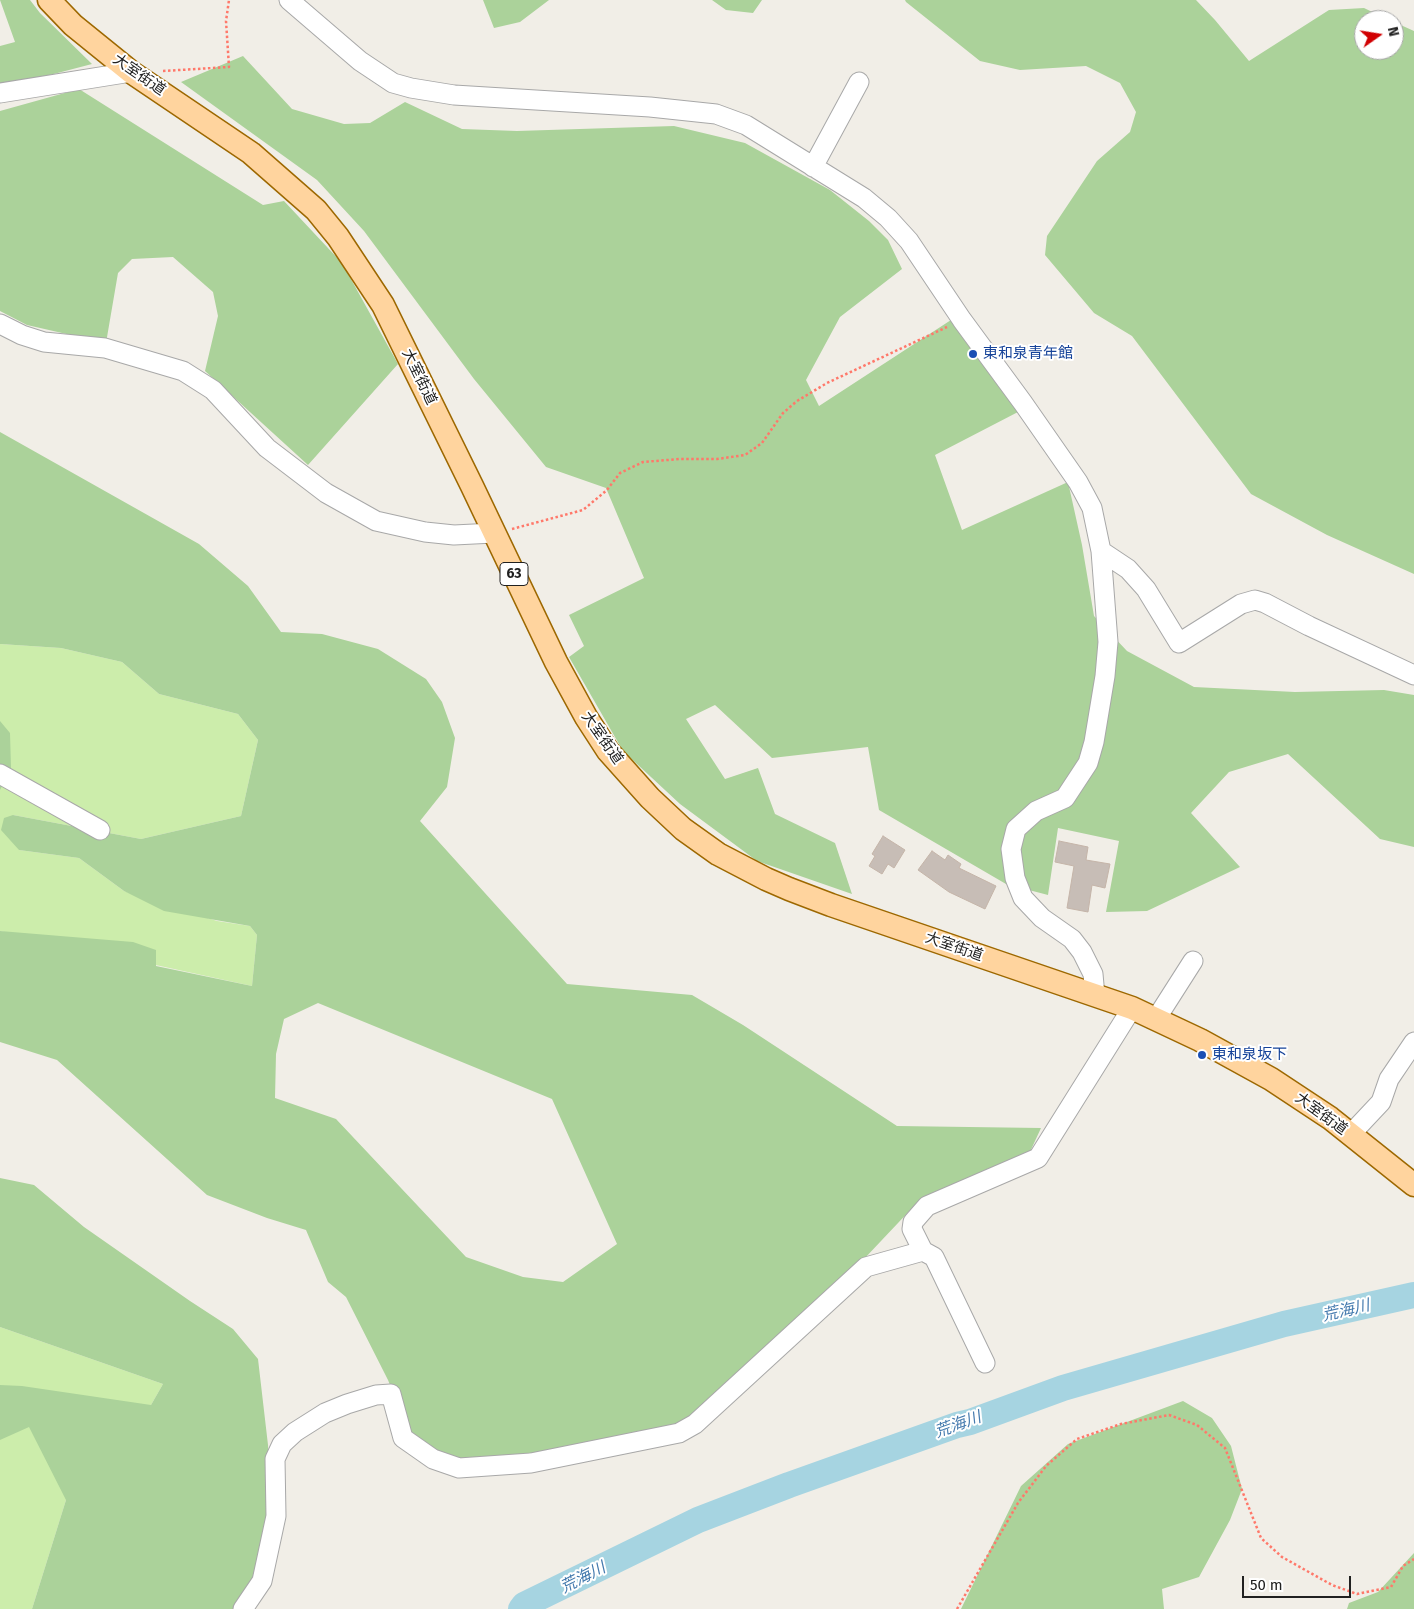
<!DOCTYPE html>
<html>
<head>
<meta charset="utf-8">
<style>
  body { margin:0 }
  #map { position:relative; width:1414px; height:1609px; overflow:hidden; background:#f1eee7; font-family:"Fira Sans",sans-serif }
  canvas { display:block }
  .north { position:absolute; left:1354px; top:10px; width:50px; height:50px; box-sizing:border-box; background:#fff; border:1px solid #a6a6a6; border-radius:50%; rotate:77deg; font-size:14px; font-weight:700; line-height:20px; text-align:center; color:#212121 }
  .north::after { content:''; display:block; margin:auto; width:18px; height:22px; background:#d10002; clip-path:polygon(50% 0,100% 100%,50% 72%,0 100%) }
  .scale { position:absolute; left:1242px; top:1576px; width:109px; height:22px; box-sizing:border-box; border:2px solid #212121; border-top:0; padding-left:6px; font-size:15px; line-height:18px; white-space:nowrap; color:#212121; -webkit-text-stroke:4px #fff; paint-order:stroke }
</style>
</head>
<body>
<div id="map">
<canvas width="1414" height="1609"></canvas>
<div class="north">N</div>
<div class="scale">50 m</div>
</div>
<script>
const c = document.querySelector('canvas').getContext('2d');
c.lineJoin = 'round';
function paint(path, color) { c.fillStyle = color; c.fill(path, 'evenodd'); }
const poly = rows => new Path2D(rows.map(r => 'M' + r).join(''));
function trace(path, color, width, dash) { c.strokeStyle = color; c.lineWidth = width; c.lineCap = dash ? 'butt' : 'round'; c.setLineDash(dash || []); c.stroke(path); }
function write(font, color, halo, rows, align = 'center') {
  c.font = font + ' "Fira Sans","Noto Sans JP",sans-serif'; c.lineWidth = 4; c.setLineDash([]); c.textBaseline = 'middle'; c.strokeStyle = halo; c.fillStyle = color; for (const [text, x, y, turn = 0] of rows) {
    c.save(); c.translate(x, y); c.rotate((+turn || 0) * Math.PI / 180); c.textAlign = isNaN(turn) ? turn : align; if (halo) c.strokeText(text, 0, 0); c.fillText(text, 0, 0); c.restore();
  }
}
paint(poly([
  [0,644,61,648,122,662,159,694,238,714,258,740,241,816,141,839,13,815,19,850,79,858,124,891,217,921,250,926,257,935,252,986,0,931],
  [0,1327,163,1384,151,1405,66,1500,32,1609,0,1609]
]), '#ccedab');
paint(poly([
  [0,0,30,0,40,13,92,64,0,88,0,46,15,42],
  [483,0,549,0,520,22,494,28],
  [712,0,762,0,753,13,726,10],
  [905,0,1196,0,1215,20,1249,61,1329,10,1364,8,1389,20,1364,20,1364,50,1394,50,1394,22,1414,31,1414,574,1327,535,1251,494,1132,336,1094,313,1045,255,1047,236,1097,161,1130,132,1136,112,1120,83,1086,66,1020,70,980,61,906,2],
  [243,56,292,109,344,124,370,123,405,102,462,129,517,131,674,126,745,143,830,190,869,221,888,240,902,269,840,317,806,380,819,406,951,320,1018,412,935,455,962,530,1068,482,1082,545,1094,616,1127,651,1194,687,1295,692,1384,690,1414,695,1414,847,1380,839,1288,754,1229,772,1191,813,1240,867,1147,911,1106,912,1119,841,1058,828,1048,895,1006,884,879,810,868,747,772,758,715,705,686,719,725,779,758,768,775,814,835,843,852,894,757,861,680,804,623,751,569,657,584,646,569,615,644,578,606,488,546,467,474,379,364,231,317,180,181,82],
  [79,89,263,205,284,201,342,263,398,364,308,465,205,371,218,316,213,292,173,257,132,259,118,273,106,343,27,325,0,311,0,111],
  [0,432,199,544,248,586,281,632,322,634,378,649,426,679,442,702,455,738,447,787,420,821,567,984,692,995,743,1025,897,1126,1041,1128,1029,1154,915,1205,864,1259,700,1410,678,1425,538,1455,462,1461,438,1454,408,1429,388,1380,346,1297,328,1282,306,1230,267,1218,207,1195,57,1060,0,1042,0,931,133,942,156,950,156,966,252,986,257,935,250,926,164,911,124,891,79,858,19,850,1,830,4,818,13,815,141,839,241,816,258,740,238,714,159,694,122,662,61,648,0,644],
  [318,1003,552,1099,617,1244,563,1282,523,1277,466,1257,336,1119,275,1098,276,1054,284,1019],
  [0,721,10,733,11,768,0,790],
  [0,1178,34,1185,84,1227,190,1301,233,1329,258,1359,268,1445,271,1517,255,1582,237,1609,32,1609,66,1500,29,1427,0,1440,0,1385,22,1386,151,1405,163,1384,0,1327],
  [1183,1401,1212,1418,1231,1446,1242,1489,1230,1520,1199,1577,1162,1589,1164,1609,961,1609,1021,1486,1068,1444],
  [1414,1553,1414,1609,1347,1609,1349,1603,1378,1592]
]), '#abd29a');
trace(poly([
  [521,1609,524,1605,698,1520,789,1485,957,1425,970,1422,1063,1388,1284,1324,1414,1295]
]), '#a6d4e1', 26);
const building = poly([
  [883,836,905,850,894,868,888,864,882,874,869,866,875,856,872,854,883,836],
  [1059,841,1088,847,1086,860,1110,864,1105,888,1092,885,1088,912,1067,908,1074,866,1055,862,1059,841],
  [932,851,945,860,948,855,961,864,959,868,996,886,985,909,949,892,918,870,932,851]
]);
paint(building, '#c7bdb6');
trace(building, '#c4b4a8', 1);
const minor = poly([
  [289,0,360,61,393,83,411,88,454,95,650,107,716,114,746,125,864,198,888,218,909,241,962,320,1023,403,1078,482,1092,508,1101,551,1108,642,1105,676,1094,742,1088,763,1065,798,1036,811,1016,829,1011,849,1015,878,1023,898,1042,918,1072,939,1082,952,1093,974,1095,996],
  [0,93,131,72],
  [813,167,859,82],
  [0,324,22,335,44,342,105,348,183,371,213,390,267,448,326,493,376,521,425,532,454,535,494,533],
  [1101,551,1128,569,1146,589,1179,643,1241,604,1255,600,1265,603,1309,626,1414,675],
  [0,774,100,830],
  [1156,1019,1193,961],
  [1350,1135,1381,1102,1389,1079,1414,1042],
  [923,1251,912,1229,913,1222,927,1206,1038,1158,1132,1008],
  [243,1609,262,1581,276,1516,275,1459,282,1444,295,1432,325,1413,347,1404,376,1395,391,1394,403,1438,433,1459,459,1468,531,1463,679,1433,695,1424,866,1267,923,1251,934,1257,985,1363]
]);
const major = poly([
  [49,0,73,25,131,72,251,153,316,210,338,237,383,305,472,486,556,662,586,717,608,751,650,798,683,829,718,854,766,879,789,889,831,905,1132,1008,1200,1040,1271,1079,1330,1118,1414,1185]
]);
trace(minor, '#a8a8a8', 21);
trace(major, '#9d6800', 25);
trace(poly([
  [163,71,229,67,226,21,229,0],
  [512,529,583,510,607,490,620,473,643,462,680,459,717,459,745,455,762,443,783,413,797,401,827,383,947,327],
  [957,1609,1018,1503,1046,1466,1077,1439,1121,1424,1169,1415,1197,1425,1225,1448,1261,1538,1282,1557,1332,1585,1357,1594,1391,1587,1403,1566,1414,1559]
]), '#ff786a', 2.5, [2.5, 2.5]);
trace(minor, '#fff', 19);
trace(major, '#ffd49e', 22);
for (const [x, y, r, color] of [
  [973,354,5,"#1a4fb4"],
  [1202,1055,5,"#1a4fb4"]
]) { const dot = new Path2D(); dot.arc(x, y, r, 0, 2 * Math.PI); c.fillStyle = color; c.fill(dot); trace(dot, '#fff', 2); }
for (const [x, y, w] of [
  [514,574,28]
]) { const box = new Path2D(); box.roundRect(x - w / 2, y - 11.5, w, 23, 4); c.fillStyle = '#fff'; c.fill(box); trace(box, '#212121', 1); }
write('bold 14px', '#212121', null, [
  ["63",514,574]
]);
write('15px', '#212121', '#fff', [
  ["大室街道",139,75,35],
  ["大室街道",419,377,64],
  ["大室街道",602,738,55],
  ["大室街道",954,947,19],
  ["大室街道",1321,1114,36]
]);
write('15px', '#164399', '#fff', [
  ["東和泉青年館",983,354],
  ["東和泉坂下",1212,1055]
], 'left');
write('italic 16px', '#447aae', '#fff', [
  ["荒海川",1346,1311,-13],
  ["荒海川",958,1425,-20],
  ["荒海川",583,1578,-27]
]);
</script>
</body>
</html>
